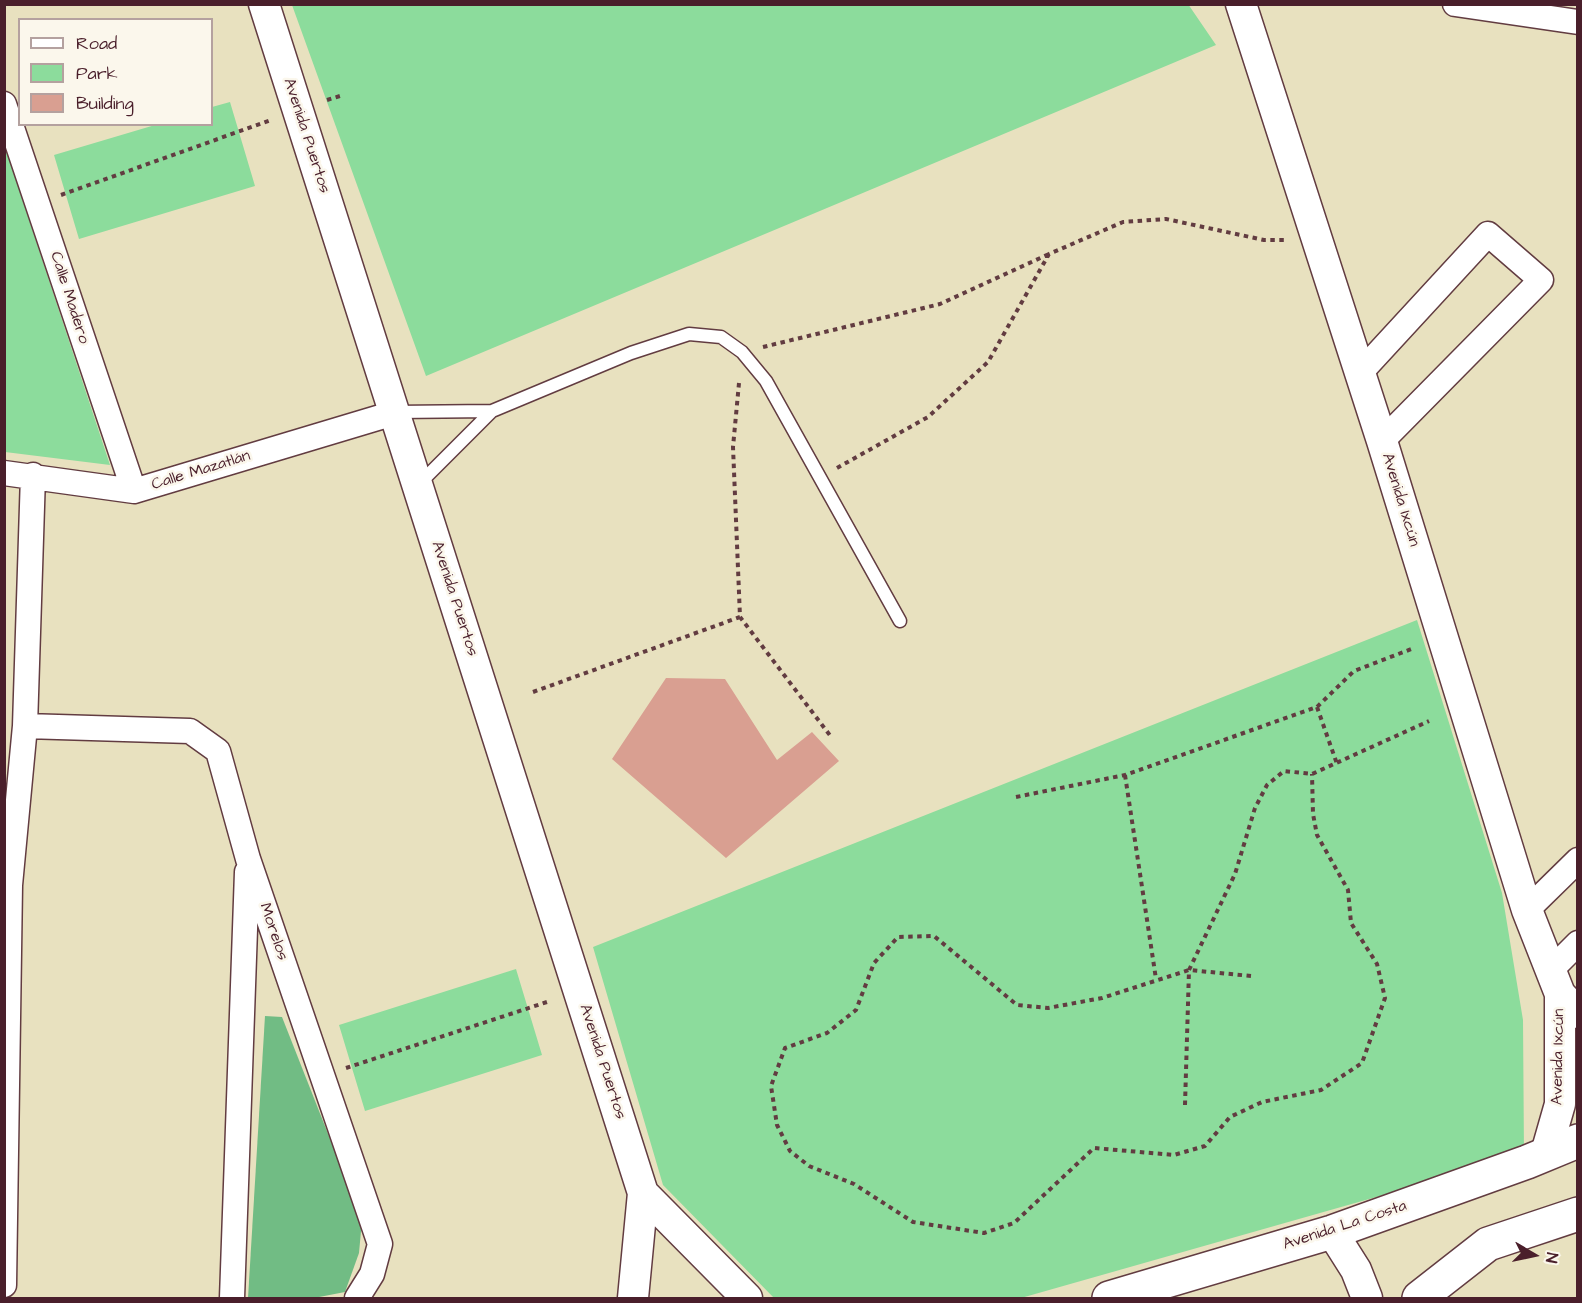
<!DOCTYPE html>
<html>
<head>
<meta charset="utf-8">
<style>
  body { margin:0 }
  #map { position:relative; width:1582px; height:1303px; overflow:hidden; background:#e8e1bf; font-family:"Architects Daughter",sans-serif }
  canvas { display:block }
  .frame { position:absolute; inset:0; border:6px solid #4a1f2b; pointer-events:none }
  .legend { position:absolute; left:18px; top:18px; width:195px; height:108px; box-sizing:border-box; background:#fbf7ec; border:2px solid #b4a19f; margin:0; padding:8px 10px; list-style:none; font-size:18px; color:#4a1f2b }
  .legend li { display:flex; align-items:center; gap:12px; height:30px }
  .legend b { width:30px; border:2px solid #b4a19f }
  .north { position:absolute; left:1504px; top:1225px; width:60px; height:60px; -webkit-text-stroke:4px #fbf7ec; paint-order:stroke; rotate:99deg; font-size:16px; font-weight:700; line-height:24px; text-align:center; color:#4a1f2b }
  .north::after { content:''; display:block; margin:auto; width:21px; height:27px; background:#4a1f2b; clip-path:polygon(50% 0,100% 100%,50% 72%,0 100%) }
</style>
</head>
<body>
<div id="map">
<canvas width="1582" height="1303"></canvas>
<div class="frame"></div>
<ul class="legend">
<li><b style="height:8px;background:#fff"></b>Road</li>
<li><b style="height:16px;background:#8cdc9c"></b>Park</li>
<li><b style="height:16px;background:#d99f91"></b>Building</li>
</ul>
<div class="north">N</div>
</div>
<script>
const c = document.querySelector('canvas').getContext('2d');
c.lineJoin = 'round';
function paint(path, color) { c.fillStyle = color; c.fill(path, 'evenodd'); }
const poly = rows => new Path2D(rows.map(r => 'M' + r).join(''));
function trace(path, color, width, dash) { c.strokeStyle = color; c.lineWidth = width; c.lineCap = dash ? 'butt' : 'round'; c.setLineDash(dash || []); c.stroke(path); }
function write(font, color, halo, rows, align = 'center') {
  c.font = font + ' "Architects Daughter",sans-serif'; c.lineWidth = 5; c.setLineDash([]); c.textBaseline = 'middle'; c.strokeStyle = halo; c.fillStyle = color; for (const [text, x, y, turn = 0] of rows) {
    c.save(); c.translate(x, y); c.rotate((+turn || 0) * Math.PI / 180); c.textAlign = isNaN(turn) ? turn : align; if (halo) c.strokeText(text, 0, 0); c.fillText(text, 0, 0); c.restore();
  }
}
paint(poly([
  [1188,4,1216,45,426,376,292,5],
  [230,102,255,186,79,239,54,155,155,125,212,124,212,107],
  [5,147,110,465,5,452],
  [1417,620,1502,893,1523,1020,1524,1155,1021,1298,774,1298,663,1185,593,947],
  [516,969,542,1055,365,1111,339,1025]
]), '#8cdc9c');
paint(poly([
  [265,1016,282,1017,362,1220,359,1253,345,1292,314,1298,248,1298]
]), '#71bc84');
paint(poly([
  [666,678,725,679,777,760,812,732,839,761,726,858,612,759]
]), '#d99f91');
const service = poly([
  [395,412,492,411],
  [419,484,492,411,631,353,689,334,721,337,742,352,766,381,900,621]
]);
const minor = poly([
  [1455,4,1578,22],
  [4,104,134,491],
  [1359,374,1488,234,1541,280,1382,441],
  [4,473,134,491,394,413],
  [25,726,190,731,218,751,248,859,380,1244,372,1274,357,1298],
  [1527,910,1578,860],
  [1550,971,1578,943],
  [4,1285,10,885,25,726,33,475],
  [232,1298,247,872]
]);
const tertiary = poly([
  [264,4,643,1193,633,1298],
  [1241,4,1382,441,1527,910,1560,994,1578,1013],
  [1546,1153,1560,1104,1560,994],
  [643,1193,747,1298],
  [1332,1232,1356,1270,1367,1298]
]);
const secondary = poly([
  [1109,1298,1332,1232,1527,1162,1578,1141],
  [1419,1298,1488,1244,1578,1214]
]);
trace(service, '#623c41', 15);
trace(minor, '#623c41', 27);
trace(tertiary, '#623c41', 33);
trace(secondary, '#623c41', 36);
trace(poly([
  [327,100,340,96],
  [61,195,271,120],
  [763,347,940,304,1049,254],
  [739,383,733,447,740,617,832,738],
  [837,468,928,417,988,362,1049,254,1123,222,1166,219,1264,240,1285,240],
  [533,692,740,617],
  [1317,707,1337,764],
  [1125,775,1156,979],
  [1016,797,1125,775,1317,707,1354,671,1414,648],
  [1251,976,1189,970,1102,998,1048,1008,1017,1005,934,936,898,937,874,963,856,1010,827,1033,785,1048,771,1086,777,1125,790,1151,809,1166,854,1184,913,1222,984,1233,1014,1223,1094,1148,1174,1155,1205,1146,1230,1117,1262,1102,1321,1090,1362,1063,1385,998,1377,964,1351,923,1348,890,1317,835,1313,814,1312,774],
  [346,1068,550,1001],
  [1185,1105,1189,970,1235,874,1255,808,1267,785,1284,771,1312,774,1429,721]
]), '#623c41', 4, [4.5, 4.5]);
trace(service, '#fff', 12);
trace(minor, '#fff', 24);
trace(tertiary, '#fff', 30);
trace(secondary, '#fff', 33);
write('16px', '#4a1f2b', '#fbf7ec', [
  ["Avenida Puertos",306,136,72],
  ["Calle Madero",69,298,72],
  ["Calle Mazatlán",201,471,-17],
  ["Avenida Ixcún",1400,500,73],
  ["Avenida Puertos",454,599,72],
  ["Morelos",273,932,71],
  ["Avenida Ixcún",1559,1057,-89],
  ["Avenida Puertos",602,1062,72],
  ["Avenida La Costa",1345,1226,-18]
]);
</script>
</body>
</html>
